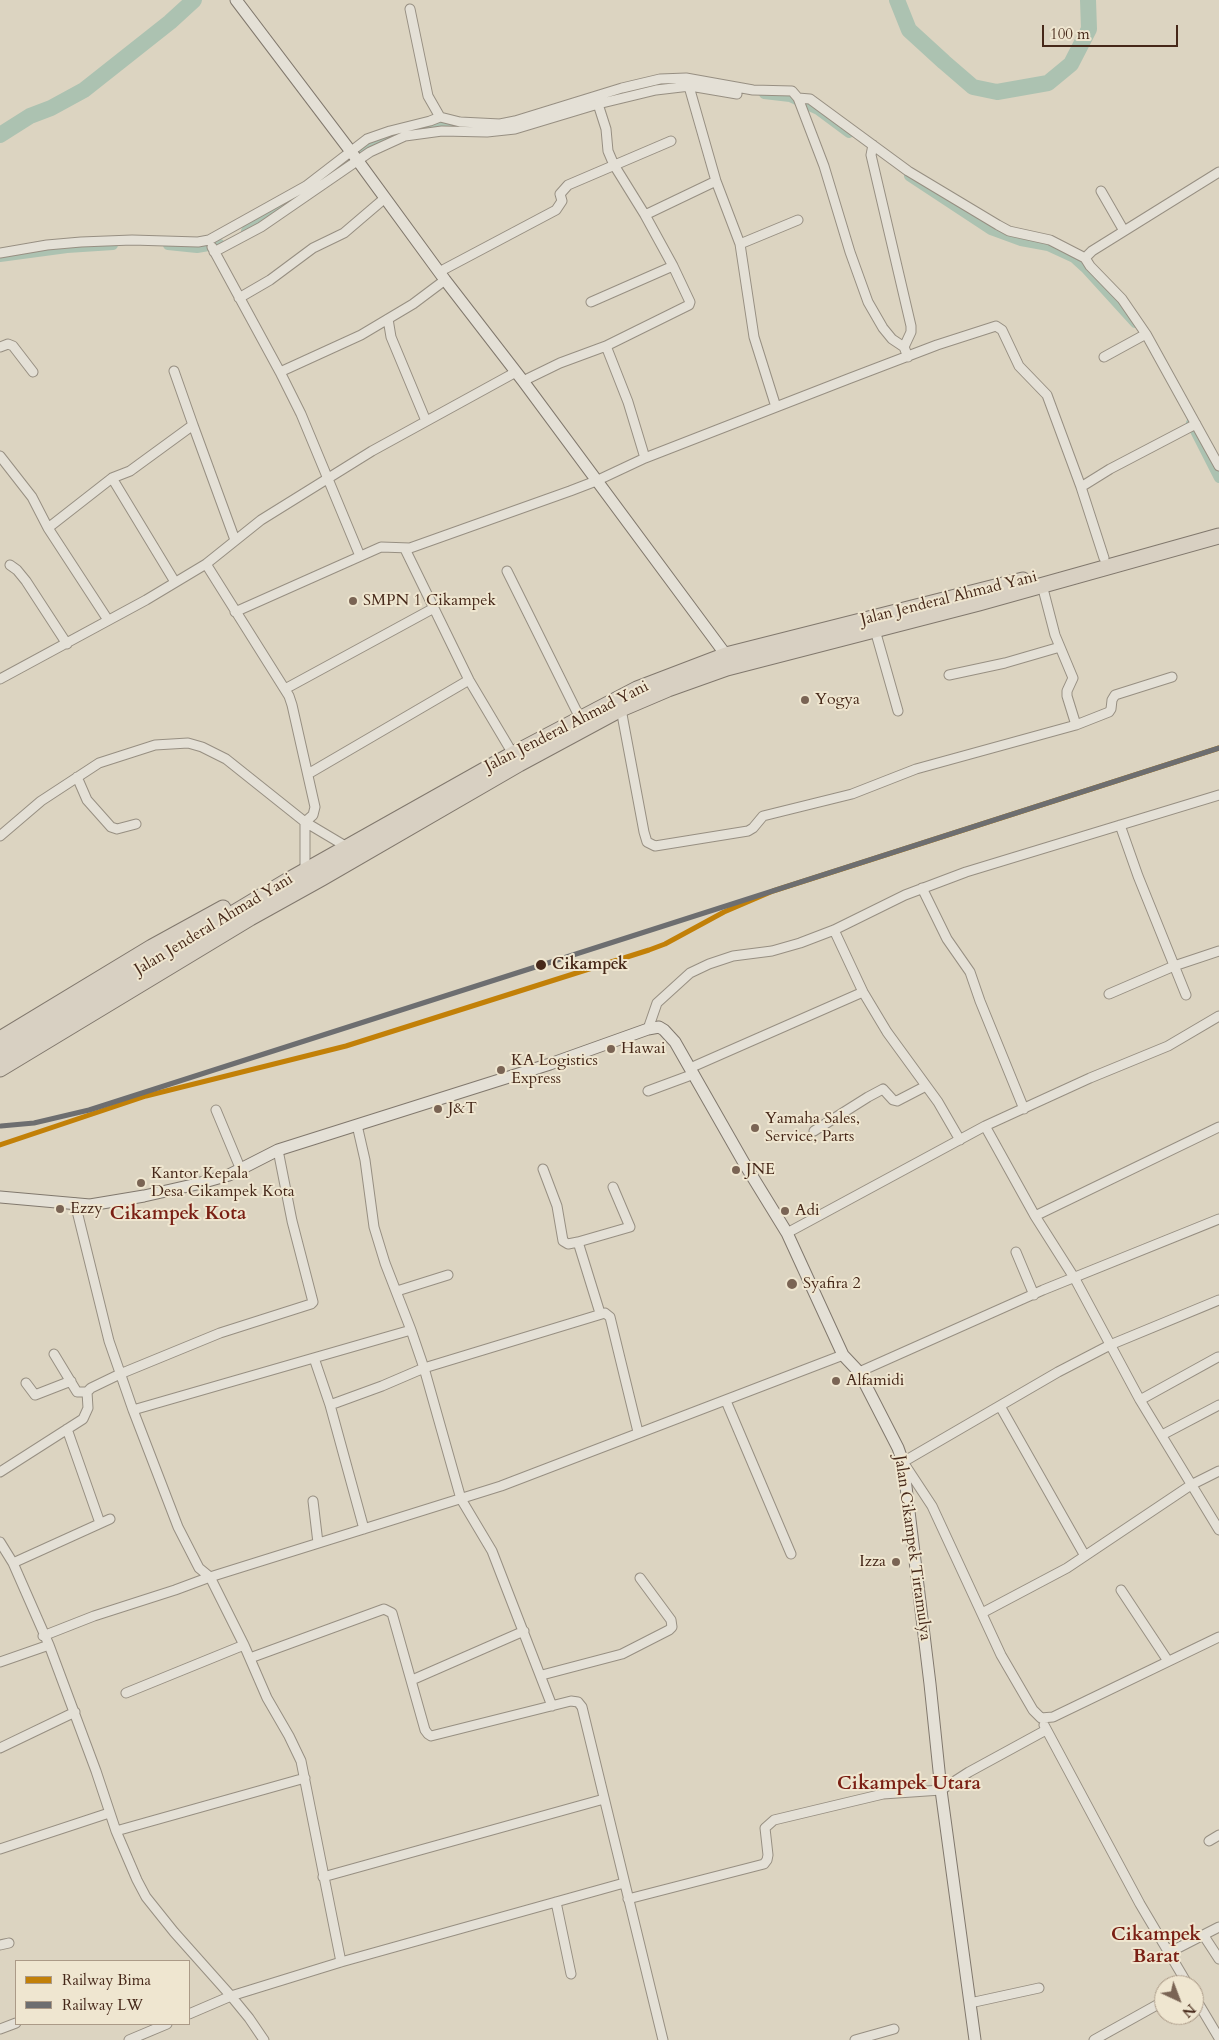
<!DOCTYPE html>
<html>
<head>
<meta charset="utf-8">
<style>
  body { margin:0 }
  #map { position:relative; width:1219px; height:2040px; overflow:hidden; background:#dcd4c1; font-family:Cardo,serif }
  canvas { display:block }
  .legend { position:absolute; left:15px; top:1960px; width:175px; height:65px; box-sizing:border-box; background:#efe6d0; border:1px solid #ab9a87; margin:0; padding:6px 9px; list-style:none; font-size:15px; color:#462819 }
  .legend li { display:flex; align-items:center; gap:10px; height:25px }
  .legend b { width:25px; border:1px solid #ab9a87 }
  .north { position:absolute; left:1154px; top:1975px; width:50px; height:50px; box-sizing:border-box; background:#efe6d0; border:1px solid #ab9a87; border-radius:50%; rotate:137deg; font-size:14px; font-weight:700; line-height:20px; text-align:center; color:#462819 }
  .north::after { content:''; display:block; margin:auto; width:18px; height:22px; background:#7a6454; clip-path:polygon(50% 0,100% 100%,50% 72%,0 100%) }
  .scale { position:absolute; left:1042px; top:25px; width:136px; height:22px; box-sizing:border-box; border:2px solid #462819; border-top:0; padding-left:6px; font-size:15px; line-height:18px; white-space:nowrap; color:#462819; -webkit-text-stroke:4px #efe6d0; paint-order:stroke }
</style>
</head>
<body>
<div id="map">
<canvas width="1219" height="2040"></canvas>
<ul class="legend">
<li><b style="height:6px;background:#c28008"></b>Railway Bima</li>
<li><b style="height:6px;background:#6d6e70"></b>Railway LW</li>
</ul>
<div class="north">N</div>
<div class="scale">100 m</div>
</div>
<script>
const c = document.querySelector('canvas').getContext('2d');
c.lineJoin = 'round';
const poly = rows => new Path2D(rows.map(r => 'M' + r).join(''));
function trace(path, color, width, dash) { c.strokeStyle = color; c.lineWidth = width; c.lineCap = dash ? 'butt' : 'round'; c.setLineDash(dash || []); c.stroke(path); }
function write(font, color, halo, rows, align = 'center') {
  c.font = font + ' Cardo,serif'; c.lineWidth = 4; c.setLineDash([]); c.textBaseline = 'middle'; c.strokeStyle = halo; c.fillStyle = color; for (const [text, x, y, turn = 0] of rows) {
    c.save(); c.translate(x, y); c.rotate((+turn || 0) * Math.PI / 180); c.textAlign = isNaN(turn) ? turn : align; if (halo) c.strokeText(text, 0, 0); c.fillText(text, 0, 0); c.restore();
  }
}
trace(poly([
  [628,91,666,84,685,83],
  [764,94,790,97,818,110,849,133],
  [909,176,991,230,1021,241,1048,246,1074,258,1085,268,1135,323],
  [319,182,353,156,389,137,406,131,437,124,491,128],
  [246,231,280,209],
  [168,245,197,248,220,244],
  [0,257,67,248,113,245],
  [1191,423,1219,478]
]), '#acc2b1', 10);
trace(poly([
  [897,0,909,30,944,62,973,87,997,92,1048,83,1071,64,1089,29,1088,0],
  [0,135,30,116,51,108,84,90,170,22,194,0]
]), '#acc2b1', 16);
const street = poly([
  [688,83,716,181,740,244,754,337,776,407],
  [798,98,810,99,908,171,998,225,1009,231,1050,240,1085,258],
  [440,117,460,122,500,124,515,121,622,88,660,79,686,78,753,90,792,91,798,98,824,166,850,252,868,302,883,328,892,339,904,347,908,357],
  [873,145,871,155,911,326,911,332,904,347],
  [1219,172,1092,251,1085,258,1090,266,1122,299,1146,334,1219,466],
  [1101,191,1124,231],
  [645,215,716,181],
  [740,244,798,220],
  [212,247,280,372,301,414,360,556],
  [214,252,261,227,370,152,405,136,442,131,487,132,515,129,598,104,656,90,690,86,737,94],
  [0,253,47,245,81,242,132,240,198,242,209,240,306,186,367,139,390,131,430,121,440,117,428,96,410,9],
  [439,272,556,210,562,201,560,194,568,185,671,141],
  [239,298,270,280,313,248,344,233,385,198],
  [591,302,673,266],
  [388,319,391,337,426,421],
  [606,346,628,402,645,458],
  [0,347,8,344,13,346,33,372],
  [1104,357,1146,334],
  [174,371,193,425],
  [280,372,361,335,413,304,445,280],
  [523,381,560,363,606,346,689,305,690,302,673,266,645,215,614,165,608,151,606,129,598,104],
  [0,456,32,497,48,528,108,620],
  [112,478,175,582],
  [1081,487,1110,469,1196,424],
  [48,528,112,478,130,471,193,425,235,540],
  [405,549,469,680,513,754],
  [206,564,289,696,292,705,315,807,313,815,305,822,305,871],
  [10,565,17,570,26,581,67,644],
  [507,571,580,718],
  [1042,585,1055,635,1073,678,1067,691,1067,696,1076,725],
  [235,612,381,547,410,548,570,491,596,481,645,458,848,379,937,345,996,326,1002,330,1019,366,1047,395,1081,487,1104,558],
  [875,630,898,711],
  [949,675,1005,663,1060,647],
  [0,679,146,600,206,564,261,520,372,451,516,372],
  [285,689,434,608],
  [621,709,644,832,647,842,655,846,748,831,753,828,763,816,852,794,916,769,1076,725,1109,712,1111,709,1112,700,1115,695,1172,677],
  [308,774,469,680],
  [77,777,87,800,111,827,117,829,136,824],
  [1120,825,1138,876,1186,995],
  [0,836,41,801,99,763,155,745,188,743,202,747,226,759,305,822,347,847],
  [922,888,947,939,970,972,980,1001,1024,1109],
  [834,930,863,992,887,1032,938,1102,960,1140],
  [1109,994,1174,966,1219,951],
  [648,1029,657,1003,690,973,709,964,733,956,772,951,800,943,834,930,905,895,966,872,1219,795],
  [690,1068,863,992],
  [648,1091,694,1074],
  [216,1110,241,1170],
  [357,1125,365,1160,374,1227,385,1263,411,1330,424,1368,461,1499,492,1551,552,1706],
  [985,1126,1035,1216,1075,1279,1140,1400,1219,1530],
  [814,1131,868,1097,883,1089,893,1100,897,1101,926,1086],
  [543,1169,557,1206,563,1241,568,1244,578,1242],
  [75,1203,109,1341,133,1410,178,1527,199,1568,210,1577,501,1486,843,1355],
  [1035,1216,1219,1127],
  [787,1233,985,1126,1090,1078,1168,1046,1219,1016],
  [1016,1252,1034,1295],
  [397,1291,448,1275],
  [1219,1300,1110,1345,1058,1372,903,1462,932,1506,1001,1655,1033,1710,1041,1718,1053,1717,1219,1637],
  [600,1313,578,1242,630,1227,613,1187],
  [54,1354,77,1392,87,1392],
  [314,1358,330,1405,364,1529],
  [859,1372,1043,1290,1219,1219],
  [26,1383,35,1395,71,1381],
  [1140,1400,1218,1357],
  [726,1401,791,1554],
  [330,1405,382,1386,424,1368,605,1313,610,1317,638,1432],
  [1000,1406,1085,1556],
  [133,1410,411,1330],
  [67,1429,100,1523],
  [1162,1435,1219,1405],
  [0,1472,83,1419,88,1408,87,1392,91,1388,120,1374,220,1333,311,1304,313,1302,292,1221,278,1150],
  [313,1501,318,1543],
  [0,1542,13,1563,49,1645,96,1771,116,1831,137,1880,146,1897,174,1932,231,1996,249,2018,264,2040],
  [13,1563,110,1519],
  [1121,1590,1168,1661],
  [982,1613,1067,1568,1191,1485,1219,1471],
  [43,1636,94,1616,175,1590,210,1577,244,1645,267,1698,289,1736,301,1761,341,1962],
  [250,1658,384,1609,392,1613,425,1730,428,1734,431,1736,571,1701,578,1702,582,1707,663,2040],
  [0,1662,49,1645],
  [542,1675,622,1654,669,1630,672,1627,671,1620,640,1578],
  [412,1680,524,1631],
  [126,1693,244,1645],
  [1044,1725,1140,1904,1188,1985],
  [0,1748,75,1712],
  [116,1831,305,1778],
  [1209,1841,1219,1835],
  [0,1849,109,1813],
  [323,1877,604,1799],
  [628,1899,764,1864,767,1860,768,1855,765,1828,774,1820,883,1794,941,1790,969,1772,1046,1730],
  [556,1902,571,1974],
  [1204,1936,1219,1959],
  [0,1945,9,1943],
  [1168,1953,1219,1927],
  [1194,1996,1219,2038],
  [970,2003,1039,1988],
  [189,2014,231,1996,341,1962,624,1883],
  [0,2029,16,2023],
  [129,2040,167,2024],
  [855,2040,894,2029],
  [1094,2040,1164,2001]
]);
const secondary = poly([
  [236,0,358,161,445,280,523,381,726,655,727,663],
  [0,1197,90,1205,144,1196,197,1184,229,1175,278,1150,550,1064,648,1029,659,1027,664,1030,675,1042,744,1163,787,1233,843,1355,859,1372,898,1448,903,1462,930,1684,941,1790,975,2040]
]);
const highway = poly([
  [0,1039,152,947,223,908],
  [0,1053,287,881,513,754,637,689,726,655,1023,580],
  [0,1069,250,918,322,878,519,764,621,709,668,689,727,668,979,603,1219,536]
]);
trace(street, '#978f82', 11);
trace(secondary, '#81786d', 13);
trace(highway, '#81786d', 17);
trace(street, '#e4e0d6', 9);
trace(secondary, '#e4e0d6', 11);
trace(highway, '#d8d0c2', 15);
trace(poly([
  [0,1145,146,1096,346,1046,649,950,665,944,724,912,773,891,1219,748]
]), '#c28008', 5);
trace(poly([
  [1,1126,34,1123,89,1110,1219,748]
]), '#6d6e70', 5);
for (const [x, y, r, color] of [
  [353,601,5,"#7a6454"],
  [805,700,5,"#7a6454"],
  [541,965,6,"#462819"],
  [611,1049,5,"#7a6454"],
  [501,1070,5,"#7a6454"],
  [438,1109,5,"#7a6454"],
  [755,1128,5,"#7a6454"],
  [736,1170,5,"#7a6454"],
  [141,1183,5,"#7a6454"],
  [60,1209,5,"#7a6454"],
  [785,1211,5,"#7a6454"],
  [792,1284,6,"#7a6454"],
  [836,1381,5,"#7a6454"],
  [896,1562,5,"#7a6454"]
]) { const dot = new Path2D(); dot.arc(x, y, r, 0, 2 * Math.PI); c.fillStyle = color; c.fill(dot); trace(dot, '#efe6d0', 2); }
write('16px', '#462819', '#efe6d0', [
  ["Jalan Jenderal Ahmad Yani",949,599,-14],
  ["Jalan Jenderal Ahmad Yani",567,727,-27],
  ["Jalan Jenderal Ahmad Yani",214,925,-31],
  ["Jalan Cikampek Tirtamulya",912,1548,82]
]);
write('16px', '#462819', '#efe6d0', [
  ["SMPN 1 Cikampek",363,601],
  ["Yogya",815,700],
  ["Hawai",621,1049],
  ["KA Logistics",511,1061],
  ["Express",511,1079],
  ["J&T",448,1109],
  ["Yamaha Sales,",765,1119],
  ["Service, Parts",765,1137],
  ["JNE",746,1170],
  ["Kantor Kepala",151,1174],
  ["Desa Cikampek Kota",151,1192],
  ["Ezzy",70,1209],
  ["Adi",795,1211],
  ["Syafira 2",803,1284],
  ["Alfamidi",846,1381],
  ["Izza",886,1562,"right"]
], 'left');
write('bold 16px', '#462819', '#efe6d0', [
  ["Cikampek",552,965]
], 'left');
write('bold 19px', '#7a1f14', '#efe6d0', [
  ["Cikampek Kota",178,1215],
  ["Cikampek Utara",909,1785],
  ["Cikampek",1156,1936],
  ["Barat",1156,1958]
]);
</script>
</body>
</html>
